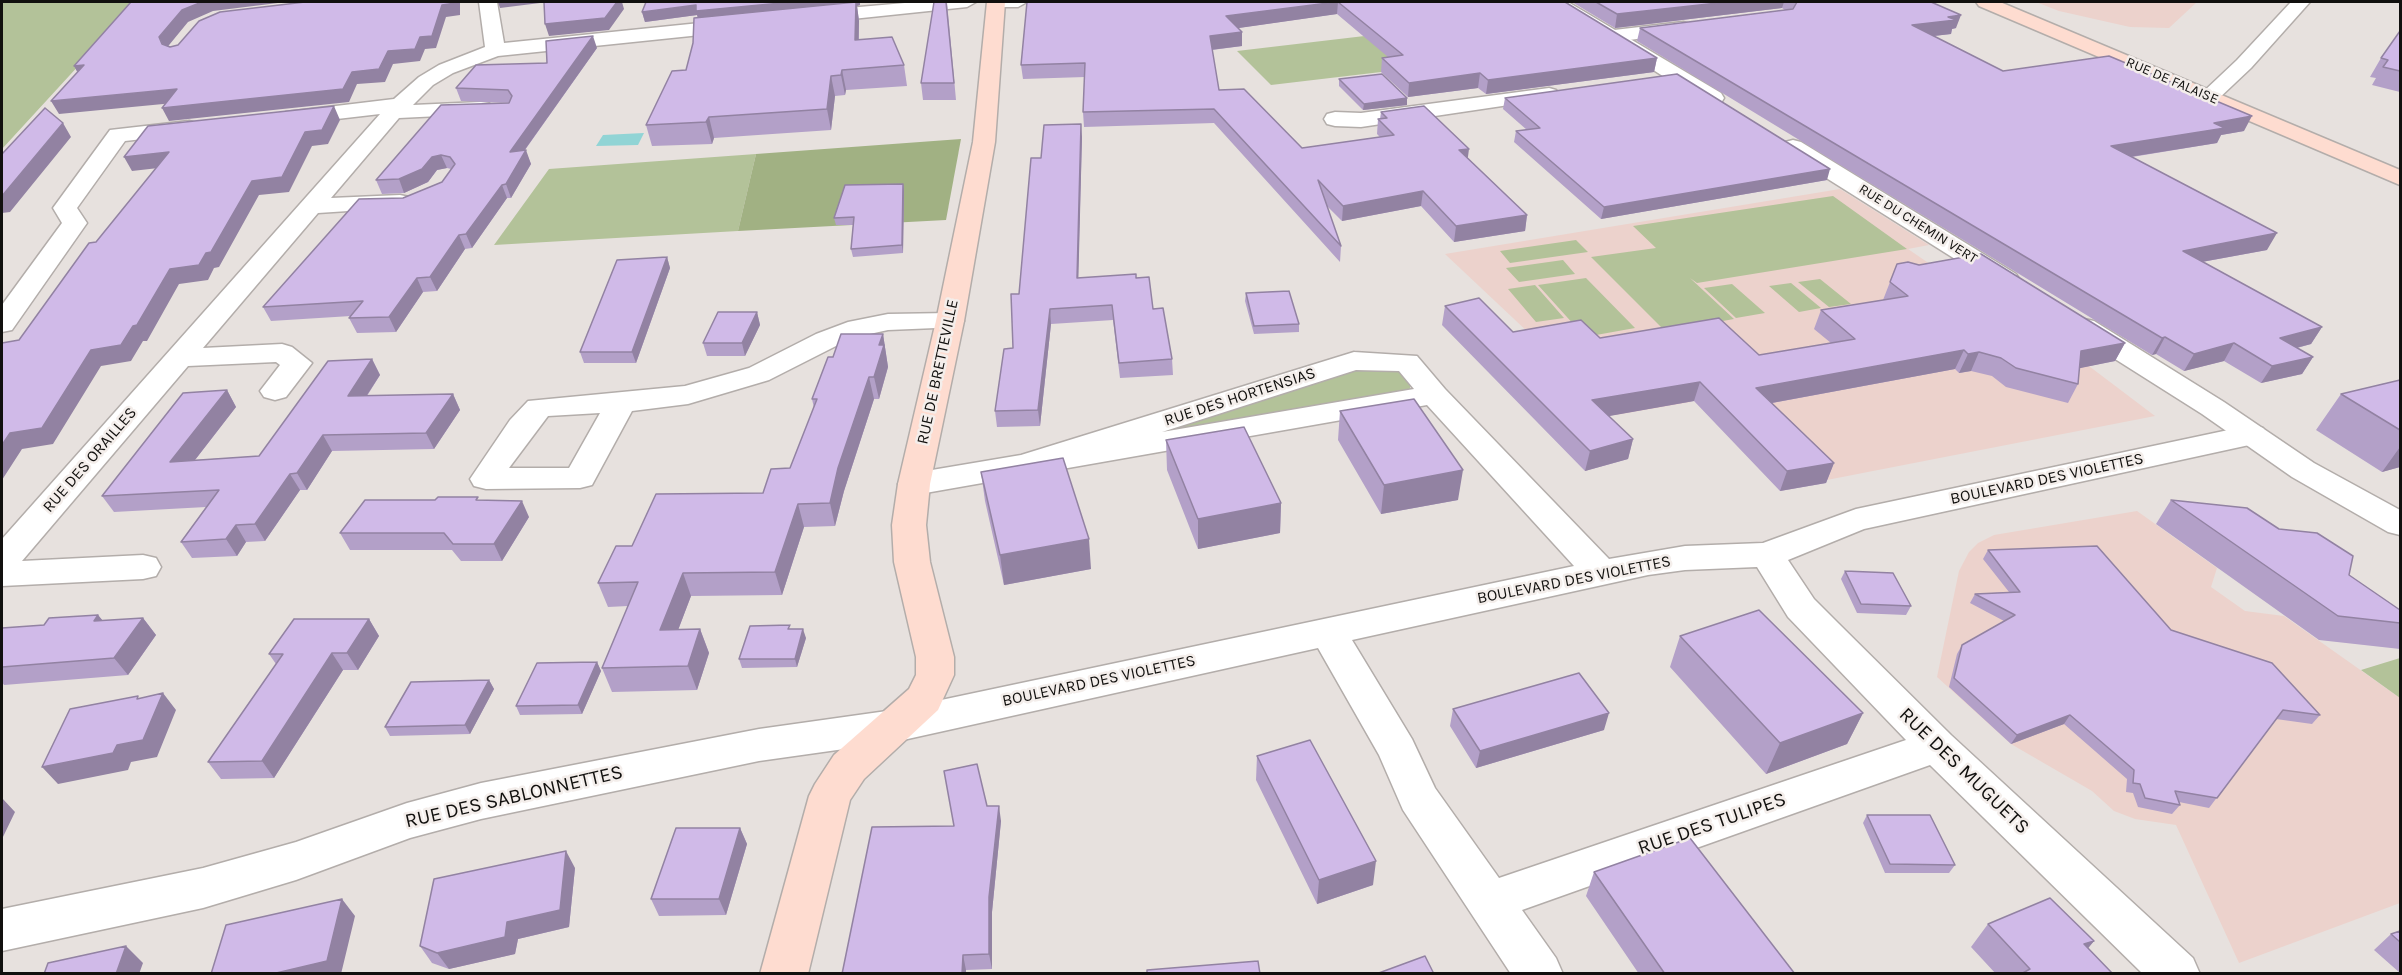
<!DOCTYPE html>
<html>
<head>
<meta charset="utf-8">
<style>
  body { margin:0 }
  #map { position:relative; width:2402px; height:975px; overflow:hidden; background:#e7e1de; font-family:Karla,sans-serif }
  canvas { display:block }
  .frame { position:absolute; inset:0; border:3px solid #11100e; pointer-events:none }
</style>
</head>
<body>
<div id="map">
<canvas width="2402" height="975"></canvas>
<div class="frame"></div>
</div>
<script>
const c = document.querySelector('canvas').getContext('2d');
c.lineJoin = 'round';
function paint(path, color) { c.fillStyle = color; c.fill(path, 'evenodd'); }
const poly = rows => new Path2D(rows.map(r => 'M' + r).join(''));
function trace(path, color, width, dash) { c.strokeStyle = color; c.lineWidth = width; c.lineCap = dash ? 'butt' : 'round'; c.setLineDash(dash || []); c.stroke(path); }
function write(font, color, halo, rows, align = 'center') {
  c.font = font + ' Karla,sans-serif'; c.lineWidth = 5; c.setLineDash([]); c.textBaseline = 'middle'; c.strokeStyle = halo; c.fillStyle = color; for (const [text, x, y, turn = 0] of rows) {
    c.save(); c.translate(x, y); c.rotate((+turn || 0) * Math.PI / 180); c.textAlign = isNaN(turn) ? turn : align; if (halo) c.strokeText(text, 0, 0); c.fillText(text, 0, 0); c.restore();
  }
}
paint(poly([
  [2036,2,2197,2,2169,28,2130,27,2059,11],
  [1840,189,1929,245,1908,249,2028,331,2040,329,2155,416,1791,487,1691,385,1691,402,1616,415,1445,254],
  [2137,511,2217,568,2211,587,2245,611,2284,616,2400,698,2400,903,2239,963,2176,825,2135,819,2114,811,2092,791,2011,744,1937,677,1959,571,1969,552,1978,543,1994,535]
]), '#ecd2cc');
paint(poly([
  [2,2,137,2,2,149],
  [1424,29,1381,72,1271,85,1237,51],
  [756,154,738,231,494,245,549,169],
  [1833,196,1907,249,1697,283,1690,278,1734,319,1665,331,1591,257,1656,248,1633,226],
  [1576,240,1588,252,1510,263,1500,251],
  [1563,260,1575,274,1519,282,1506,268],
  [1586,278,1635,328,1585,337,1538,285],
  [1820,279,1851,304,1829,307,1798,282],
  [1791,283,1821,308,1799,312,1769,286],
  [1732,284,1765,313,1736,318,1704,288],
  [1535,285,1564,318,1536,322,1508,289],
  [1361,366,1398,366,1411,382,1409,394,1167,432,1167,430],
  [2400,658,2400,698,2361,670]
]), '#b3c299');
paint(poly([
  [961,139,946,220,738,231,756,154]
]), '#a1b183');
paint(poly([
  [644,133,638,145,596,146,603,135]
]), '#91d4d5');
const minor = poly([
  [479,2,497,2,504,43,739,19,749,25,739,31,498,56,453,73,433,85,413,105,481,102,489,103,492,108,489,113,481,114,399,118,331,198,400,195,409,197,412,202,409,207,318,213,203,348,282,344,292,347,312,363,286,397,275,400,264,397,260,391,280,365,276,362,188,366,22,561,143,555,156,558,161,567,156,576,143,579,2,586,2,539,380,114,294,124,286,122,283,117,286,112,394,99,419,77,439,65,485,47,479,2],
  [916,2,976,2,967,7,814,23,805,17,814,11,916,2],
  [990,2,1027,2,1018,7,999,7,990,2],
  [2291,2,2310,2,2251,68,2216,101,2202,101,2198,97,2202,93,2237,60,2291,2],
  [1683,22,1690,24,1693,28,1690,32,1614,42,1604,36,1614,30,1683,22],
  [1549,88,1556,90,1560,94,1556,98,1361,127,1335,126,1327,124,1324,119,1327,114,1335,112,1361,113,1549,88],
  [189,121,197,123,200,128,197,133,125,141,77,208,87,223,12,330,2,332,2,305,62,223,53,208,110,130,189,121],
  [950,313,960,315,964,321,960,327,888,330,865,335,836,346,769,380,688,404,632,411,592,485,580,488,486,489,474,486,470,479,510,420,528,401,685,386,749,368,816,334,848,322,888,314,950,313],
  [600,413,569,468,509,468,548,416,600,413],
  [1354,352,1417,356,1445,389,1609,559,1685,546,1763,543,1856,509,2252,425,2263,428,2268,435,2263,442,1864,529,1788,560,1814,599,1838,623,1951,735,2193,958,2200,974,2143,974,1930,765,1522,910,1556,958,1563,974,1511,974,1403,810,1379,755,1318,648,894,742,759,761,481,819,410,838,296,880,203,908,2,951,2,909,203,868,296,842,407,803,481,783,759,729,894,710,1574,566,1427,405,914,495,902,491,898,484,902,477,914,473,1021,455,1354,352],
  [1356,370,1399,371,1414,389,1162,432,1356,370],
  [1757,567,1788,617,1906,740,1499,878,1435,788,1412,739,1352,640,1648,575,1685,570,1757,567]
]);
const tertiary = poly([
  [1547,2,1568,2,1721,93,1724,98,1721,103,1705,103,1547,2],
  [1793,140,1801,142,2016,274,2020,280,2016,286,2007,288,1998,286,1785,152,1782,147,1785,142,1793,140],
  [2084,319,2094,321,2224,402,2314,463,2400,510,2400,535,2388,532,2292,477,2202,414,2074,333,2070,327,2074,321,2084,319]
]);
const secondary = poly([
  [987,2,1005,2,995,142,964,321,930,484,926,525,930,562,954,657,954,675,938,710,864,779,850,800,808,974,760,974,809,796,815,784,834,755,909,689,916,675,916,657,894,562,892,525,898,484,936,321,973,142,987,2],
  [1976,2,2000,2,2400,170,2400,185,1979,6,1976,2]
]);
trace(minor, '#b3adaa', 3);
trace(tertiary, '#b3adaa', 3);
trace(secondary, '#b3adaa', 3);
paint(minor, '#fff');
paint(tertiary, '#fff');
paint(secondary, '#fedcd0');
paint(poly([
  [947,2,956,100,923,100,921,83],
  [1027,2,1565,2,1657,58,1654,72,1486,94,1478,88,1408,97,1381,72,1382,58,1388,57,1337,14,1238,28,1242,46,1212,50,1219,90,1302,148,1380,137,1377,134,1378,119,1380,119,1381,112,1468,158,1527,215,1525,231,1454,242,1421,206,1342,221,1327,206,1341,246,1340,262,1214,123,1084,127,1083,112,1085,77,1023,79,1021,65],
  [1572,2,1931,2,1956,28,1952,29,1951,34,1933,36,2003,71,2244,131,2221,135,2217,143,2132,157,2267,250,2202,262,2322,327,2311,344,2297,348,2313,357,2302,374,2261,383,2224,361,2184,371,2156,354,2152,355,1637,41,1640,28,1785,10,1782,8,1615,28],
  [860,5,857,6,859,21,859,40,904,65,907,86,846,90,845,95,835,96,831,130,714,138,712,144,652,146,646,125,686,70,693,43,698,18,697,15,645,22,642,12],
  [2400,31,2400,92,2372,85,2376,78,2370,77,2381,58],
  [597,48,525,150,531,164,511,198,507,198,472,248,465,249,437,291,423,292,396,332,357,333,349,318,351,316,271,321,263,307,442,182,451,169,447,168,437,170,428,182,404,193,382,194,376,180,510,103,461,101,456,88],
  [1339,79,1407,98,1407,105,1363,110,1339,86],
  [1505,98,1827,180,1601,219,1514,142,1516,131,1527,130,1503,109],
  [1082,137,1078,278,1136,278,1153,309,1172,359,1173,375,1120,378,1113,320,1051,324,1040,426,997,427,995,411,1013,348,1019,294,1041,158],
  [903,184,904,191,903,253,853,257,851,249,853,225,836,225,834,218],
  [667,257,670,268,636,363,584,363,580,352],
  [1897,264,2125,343,2115,361,2079,368,2078,384,2068,403,2006,387,1992,376,1971,371,1959,373,1955,369,1772,403,1834,463,1826,483,1780,491,1694,401,1608,416,1633,439,1628,459,1585,471,1442,325,1445,306,1513,332,1759,355,1831,343,1814,329,1821,310,1883,300],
  [1246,293,1299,324,1299,332,1254,334,1245,301],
  [757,312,760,325,745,356,707,356,703,343],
  [883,334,888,367,879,399,874,399,844,491,835,526,804,527,782,595,691,596,678,630,700,629,709,653,697,690,612,692,602,668,628,606,608,607,598,583,632,546,763,493,790,468,814,408,812,399,833,357],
  [372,359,380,375,367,396,453,394,460,410,434,449,332,451,307,490,300,490,265,541,246,542,237,556,192,558,181,542,206,507,114,512,102,496,227,390,236,407,195,460,259,456],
  [2400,380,2400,467,2382,472,2316,430,2341,394],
  [1340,411,1458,500,1381,514,1338,440],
  [1166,440,1281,503,1280,533,1198,549,1167,470],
  [981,472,1091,569,1004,585,985,501],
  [480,500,529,517,502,561,461,561,452,550,350,550,340,533],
  [2171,500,2349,575,2400,610,2400,649,2319,640,2156,524],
  [1988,550,2171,630,2320,715,2312,724,2276,719,2209,808,2179,802,2180,805,2172,814,2138,807,2133,793,2126,792,2127,779,2064,724,2011,744,1949,687,1957,654,1962,645,2004,621,1970,603,1975,594,2009,592,1983,559],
  [1845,571,1911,606,1906,615,1857,613,1841,579],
  [98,615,103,621,143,618,156,635,128,675,4,685,2,682,2,628,44,625],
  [369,619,379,636,358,670,343,670,274,778,221,779,208,762,276,664,269,654],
  [791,629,806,638,797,667,742,668,739,659],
  [1680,636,1863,713,1847,744,1766,774,1670,667],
  [597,662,601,671,582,714,520,715,516,706],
  [489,680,494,689,470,734,390,736,385,727],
  [1453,709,1604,730,1476,768,1450,726],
  [1257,756,1373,885,1317,904,1256,780],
  [987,806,1001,821,992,912,992,969,966,970,842,974,954,826],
  [1867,815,1955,865,1949,873,1885,873,1863,823],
  [740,828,747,844,726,915,659,916,651,899],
  [575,868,569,927,518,939,515,954,449,969,432,963,420,946],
  [1594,872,1795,974,1639,974,1586,896],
  [1988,924,2094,941,2088,948,2113,974,1996,974,1971,947],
  [2400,931,2400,973,2374,950,2391,934]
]), '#b3a0c8');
paint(poly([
  [202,2,286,2,213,11,188,22,165,50,168,56,159,37,182,10],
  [456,2,460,2,460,15,446,17,436,48,425,49,420,61,393,64,385,82,357,84,349,102,169,121,162,108,352,72,388,51,442,5],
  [498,2,548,2,500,8],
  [617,2,622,2,624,9,609,30,549,36,545,24],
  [792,2,860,2,860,5,857,6,859,21,858,60,699,21,697,15,645,22,642,12,696,5],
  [1338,2,1337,14,1225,30,1226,16],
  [1727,2,1784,2,1782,8,1615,28,1617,14],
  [1961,15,1956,28,1952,29,1951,34,1908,39,1912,25,1948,17],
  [1242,32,1242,46,1210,50,1210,36],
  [593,36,597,48,514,165,510,152],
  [1657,58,1654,72,1486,94,1488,80],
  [84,65,81,79,74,66],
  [842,70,846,90,845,95,841,75],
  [1480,73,1478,88,1408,97,1409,83],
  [831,76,835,96,831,130,827,109],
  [177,89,184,102,59,114,51,101],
  [1407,98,1407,105,1363,110,1364,104],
  [334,106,340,120,328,144,312,146,289,192,259,195,219,267,214,268,208,280,179,284,147,341,143,341,131,361,101,366,53,444,22,449,2,480,2,445,10,433,91,350,133,326,170,269,206,253,252,181],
  [2252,116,2244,131,2221,135,2217,143,2104,161,2111,146,2214,123],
  [709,117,714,138,712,144,706,122],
  [63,123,71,137,10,212,2,213,2,196],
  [1081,124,1082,137,1078,293,1077,278],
  [1469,149,1467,164,1459,150],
  [526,150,531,164,511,198,506,184],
  [169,152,176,166,132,171,124,157],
  [441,155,447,168,437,170,428,182,404,193,399,179,432,157],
  [1830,169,1827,180,1601,219,1604,207],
  [903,184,904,191,903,253,902,245],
  [502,185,507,198,472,248,466,234],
  [1423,191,1421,206,1342,221,1343,206],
  [1527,215,1525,231,1454,242,1456,226],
  [2277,233,2267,250,2174,267,2183,251],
  [459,235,465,249,437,291,430,277],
  [667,257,670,268,636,363,632,352],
  [417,278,423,292,396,332,389,317],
  [1050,309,1051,324,1040,426,1038,410],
  [757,312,760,325,745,356,742,343],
  [2322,327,2311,344,2269,355,2280,338],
  [883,334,888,367,879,399,874,377,879,345],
  [2165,337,2156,354,2152,355,2162,338],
  [2125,343,2115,361,2071,370,2081,351],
  [2234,343,2224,361,2184,371,2194,354],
  [1964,350,1955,369,1750,407,1756,388],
  [1979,352,1971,371,1959,373,1968,354],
  [2313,357,2302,374,2261,383,2272,366],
  [372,359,380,375,356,412,348,396],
  [869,377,874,399,844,491,835,526,830,503,838,468],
  [1700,382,1694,401,1587,420,1592,400],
  [227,390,236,407,181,478,170,462],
  [453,394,460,410,434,449,426,433],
  [323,435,332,451,307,490,297,473],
  [1633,439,1628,459,1585,471,1590,451],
  [2400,447,2400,467,2382,472],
  [1834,463,1826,483,1780,491,1787,471],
  [1463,470,1458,500,1381,514,1384,485],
  [290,474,300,490,265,541,255,524],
  [522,501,529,517,502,561,494,544],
  [1281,503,1280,533,1198,549,1198,519],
  [798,504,804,527,782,595,775,572],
  [236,525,246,542,237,556,226,539],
  [1089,539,1091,569,1004,585,1000,555],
  [683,573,691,596,669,654,660,630],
  [98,615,112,632,94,621],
  [143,618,156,635,128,675,114,658],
  [369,619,379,636,358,670,347,653],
  [700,629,709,653,697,690,688,666],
  [803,629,806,638,797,667,795,659],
  [332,653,343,670,274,778,262,761],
  [597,662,601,671,582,714,578,705],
  [489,680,494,689,470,734,465,725],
  [163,693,176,710,157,757,131,762,128,770,58,784,42,767,117,745],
  [1609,713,1604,730,1476,768,1480,751],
  [1863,713,1847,744,1766,774,1780,743],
  [2070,715,2064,724,2011,744,2017,735],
  [2,798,15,812,2,839],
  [999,806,1001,821,992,912,992,969,989,954,989,897],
  [740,828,747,844,726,915,719,899],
  [566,851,575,868,569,927,518,939,515,954,449,969,437,953,507,922],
  [1376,861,1373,885,1317,904,1319,880],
  [342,899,355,916,341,974,272,974],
  [2094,941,2075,964,2084,944],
  [126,946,143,963,139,974,116,974],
  [963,955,966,970,966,974,962,974]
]), '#9282a2');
const building = poly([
  [131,2,202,2,182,10,159,37,162,44,170,47,178,45,199,21,220,12,305,2,456,2,456,3,442,5,432,36,420,37,415,49,388,51,379,69,352,72,343,89,162,108,177,89,51,101,84,65,74,66,131,2],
  [544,2,617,2,605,18,545,24,544,2],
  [646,2,792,2,696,11,696,5,642,12,646,2],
  [856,2,855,40,892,37,904,65,842,70,841,75,831,76,827,109,709,117,706,122,646,125,672,71,686,70,693,43,694,18,856,2],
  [934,2,946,2,954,83,921,83,934,2],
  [1027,2,1336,2,1226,16,1242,32,1210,36,1219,90,1244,89,1302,148,1394,135,1378,119,1387,118,1381,112,1424,106,1469,149,1459,150,1527,215,1456,226,1423,191,1343,206,1318,180,1341,246,1214,109,1083,112,1085,63,1021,65,1027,2],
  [1338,2,1565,2,1657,58,1488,80,1480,73,1409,83,1382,58,1403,55,1338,2],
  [1596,2,1727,2,1617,14,1596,2],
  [1796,2,1931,2,1961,15,1948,17,1956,20,1912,25,2003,71,2109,56,2252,116,2214,123,2225,128,2111,146,2277,233,2183,251,2322,327,2280,338,2313,357,2272,366,2234,343,2194,354,2165,337,2162,338,1640,28,1793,9,1797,2,1796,2],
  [2400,31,2400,71,2383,67,2388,60,2381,58,2400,31],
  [593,36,510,152,526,150,506,184,502,185,466,234,459,235,430,277,417,278,389,317,349,318,363,301,263,307,359,199,403,198,442,182,455,164,450,157,441,155,432,157,422,169,399,179,376,180,441,105,509,103,512,96,508,90,456,88,476,65,547,63,546,41,593,36],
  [1382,74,1407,98,1364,104,1339,79,1382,74],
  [1677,74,1830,169,1604,207,1516,131,1540,128,1505,98,1677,74],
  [334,106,322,130,305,132,282,177,252,181,211,252,206,253,199,265,170,269,137,325,133,326,121,345,91,350,42,428,10,433,2,445,2,343,19,340,89,243,96,242,169,152,124,157,148,126,334,106],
  [45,108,63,123,2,196,2,154,45,108],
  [1081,124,1077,278,1136,274,1136,278,1149,277,1153,309,1163,308,1172,359,1119,363,1112,305,1050,309,1038,410,995,411,1004,349,1013,348,1011,294,1019,294,1031,158,1041,158,1044,125,1081,124],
  [903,184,902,245,851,249,854,217,834,218,845,185,903,184],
  [1981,254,2125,343,2081,351,2078,384,2016,368,2001,358,1979,352,1968,354,1964,350,1756,388,1834,463,1787,471,1700,382,1592,400,1633,439,1590,451,1445,306,1479,298,1513,332,1581,320,1600,338,1719,318,1759,355,1855,339,1821,310,1908,296,1890,282,1897,264,1908,262,1919,265,1981,254],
  [667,257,632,352,580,352,617,260,667,257],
  [1289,291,1299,324,1254,326,1246,293,1289,291],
  [718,312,757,312,742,343,703,343,718,312],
  [841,334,883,334,879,345,884,345,874,377,869,377,838,468,830,503,798,504,775,572,683,573,660,630,700,629,688,666,602,668,638,582,598,583,616,546,632,546,656,494,763,493,771,469,790,468,817,399,812,399,828,357,833,357,841,334],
  [372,359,348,396,453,394,426,433,323,435,297,473,290,474,255,524,236,525,226,539,181,542,219,490,102,496,183,393,227,390,170,462,259,456,328,361,372,359],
  [2400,380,2400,430,2341,394,2400,380],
  [1414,399,1463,470,1384,485,1340,411,1414,399],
  [1244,427,1281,503,1198,519,1166,440,1244,427],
  [1063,458,1089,539,1000,555,981,472,1063,458],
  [438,497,478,497,476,500,522,501,494,544,453,544,444,533,340,533,365,500,435,500,438,497],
  [2171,500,2247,508,2279,529,2317,533,2353,556,2349,575,2400,610,2400,623,2338,616,2171,500],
  [2097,546,2171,630,2272,663,2320,715,2283,710,2217,798,2175,791,2180,805,2145,798,2140,784,2133,783,2134,770,2070,715,2017,735,1954,678,1962,645,2015,615,1975,594,2020,592,1988,550,2097,546],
  [1845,571,1893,573,1911,606,1861,604,1845,571],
  [1759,610,1863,713,1780,743,1680,636,1759,610],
  [98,615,94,621,143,618,114,658,2,667,2,628,44,625,49,618,98,615],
  [294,619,369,619,347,653,332,653,262,761,208,762,283,654,269,654,294,619],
  [790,625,788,629,803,629,795,659,739,659,750,626,790,625],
  [597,662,578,705,516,706,537,663,597,662],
  [1579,673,1609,713,1480,751,1453,709,1579,673],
  [489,680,465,725,385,727,411,682,489,680],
  [163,693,143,740,117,745,113,753,42,767,70,709,138,696,137,699,163,693],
  [1310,740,1376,861,1319,880,1257,756,1310,740],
  [977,764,987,806,999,806,989,897,989,954,963,955,962,974,842,974,872,827,954,826,944,771,977,764],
  [1867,815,1930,815,1955,865,1890,864,1867,815],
  [676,828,740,828,719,899,651,899,676,828],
  [1690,838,1795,974,1665,974,1594,872,1690,838],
  [566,851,560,910,507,922,505,937,437,953,420,946,434,879,566,851],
  [2050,898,2094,941,2084,944,2113,974,2021,974,2030,969,1988,924,2050,898],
  [342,899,327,961,272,974,211,974,226,925,342,899],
  [2400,931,2400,942,2391,934,2400,931],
  [126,946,116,974,44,974,48,963,126,946],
  [1425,956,1434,974,1376,974,1425,956],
  [1258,961,1260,974,1147,974,1147,970,1258,961]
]);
paint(building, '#d0bae8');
trace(building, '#9282a2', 1.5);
write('14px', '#11100e', '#f4eeeb', [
  ["RUE DE FALAISE",2172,81,23],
  ["RUE DU CHEMIN VERT",1918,224,32]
]);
write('16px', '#11100e', '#f4eeeb', [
  ["RUE DE BRETTEVILLE",938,372,-78],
  ["RUE DES HORTENSIAS",1240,397,-18],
  ["RUE DES ORAILLES",90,460,-49],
  ["BOULEVARD DES VIOLETTES",2047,479,-12],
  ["BOULEVARD DES VIOLETTES",1574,580,-11],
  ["BOULEVARD DES VIOLETTES",1099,681,-12]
]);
write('20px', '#11100e', '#f4eeeb', [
  ["RUE DES MUGUETS",1964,771,44],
  ["RUE DES SABLONNETTES",514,797,-13],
  ["RUE DES TULIPES",1712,824,-19]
]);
</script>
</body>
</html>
